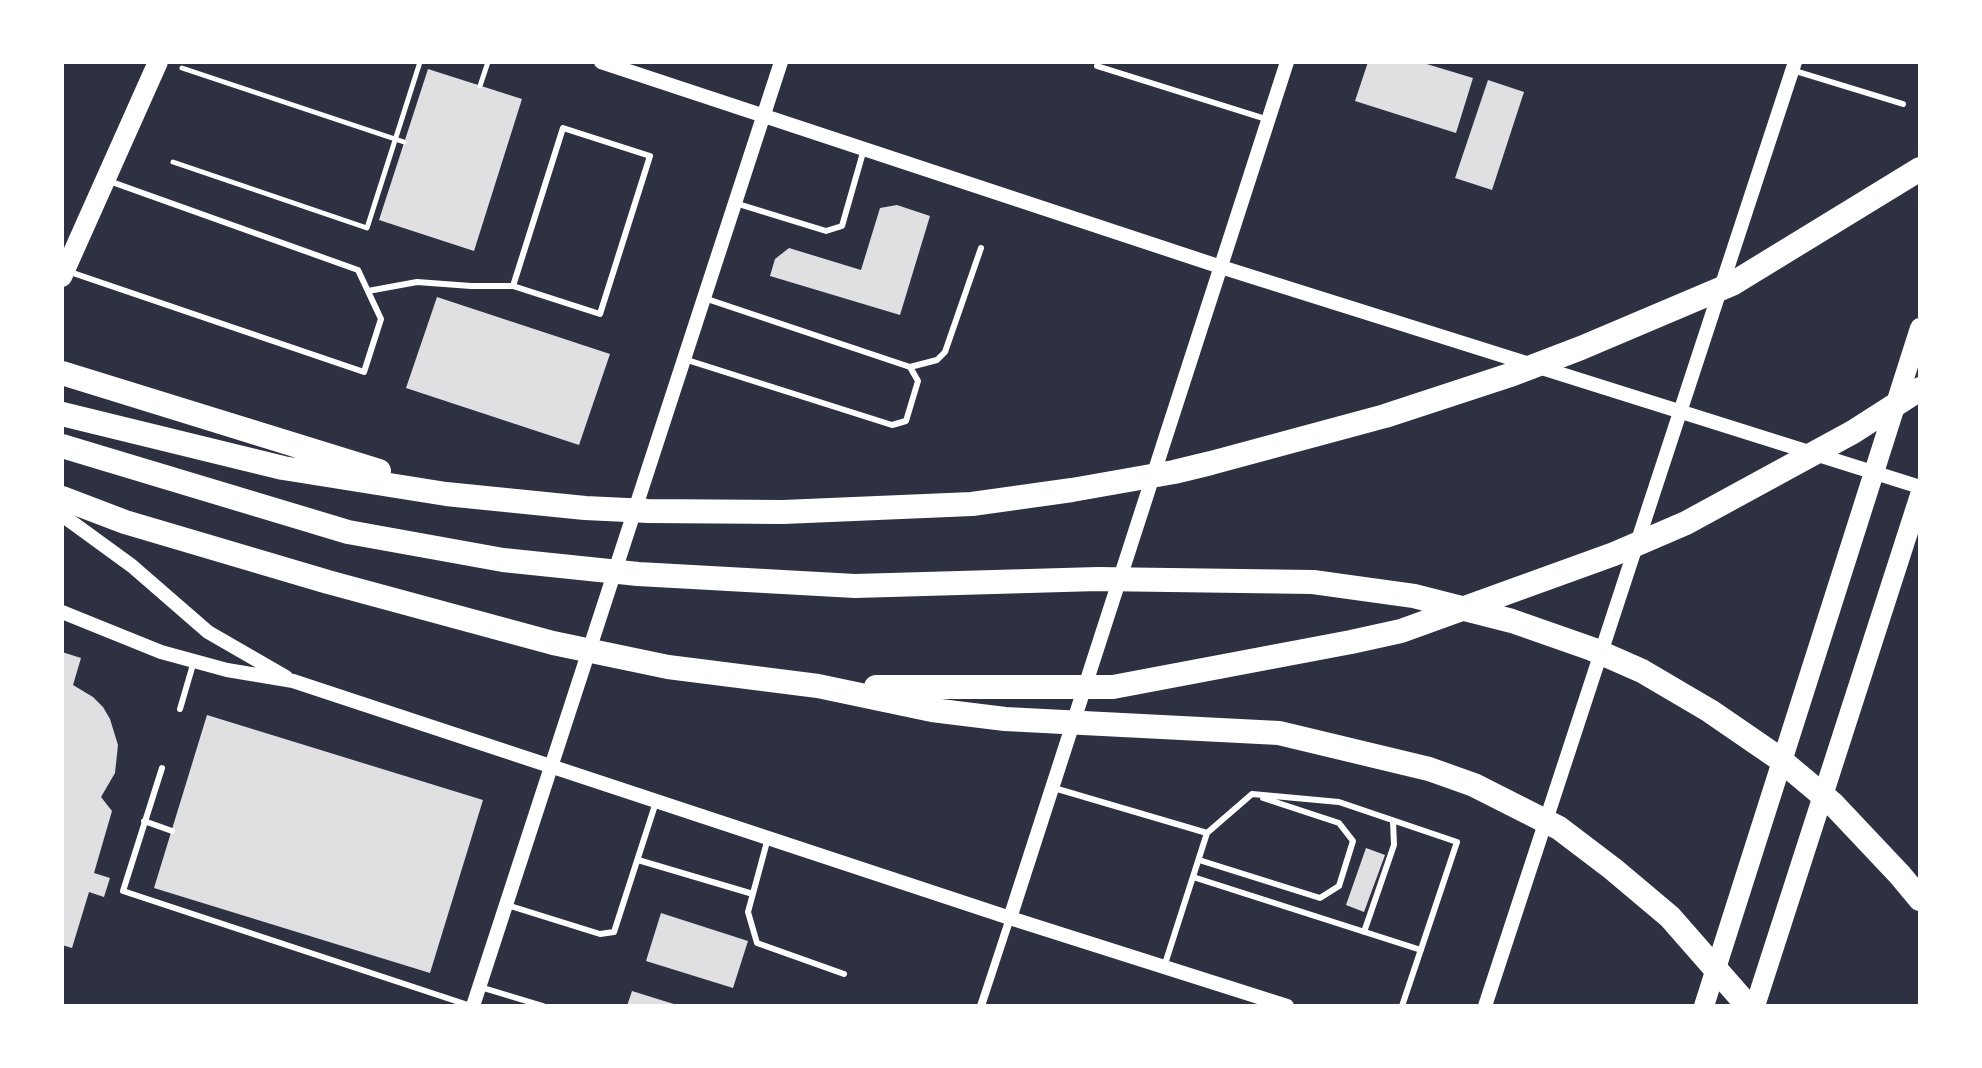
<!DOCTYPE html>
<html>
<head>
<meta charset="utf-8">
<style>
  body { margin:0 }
  #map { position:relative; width:1982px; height:1068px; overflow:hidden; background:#2d3142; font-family:"PT Sans",sans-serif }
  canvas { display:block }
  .frame { position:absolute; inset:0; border:64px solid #fff; pointer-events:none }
</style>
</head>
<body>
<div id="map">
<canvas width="1982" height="1068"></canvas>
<div class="frame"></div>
</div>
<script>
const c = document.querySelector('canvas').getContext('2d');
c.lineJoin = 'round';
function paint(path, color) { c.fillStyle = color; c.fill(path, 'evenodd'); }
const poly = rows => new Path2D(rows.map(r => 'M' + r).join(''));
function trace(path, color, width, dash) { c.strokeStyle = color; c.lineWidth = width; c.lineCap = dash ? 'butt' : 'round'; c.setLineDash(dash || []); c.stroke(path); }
paint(poly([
  [1368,62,1420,62,1473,78,1456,133,1355,101],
  [428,69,522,99,474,251,379,220],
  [1488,80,1524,92,1492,190,1455,178],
  [897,205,930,216,900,315,770,276,775,259,789,248,861,270,880,208],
  [437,297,610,354,579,445,406,388],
  [62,652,81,658,73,685,93,697,103,707,110,719,118,745,115,773,101,797,112,811,94,873,110,878,104,897,89,892,72,948,62,945],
  [207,715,483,800,430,973,154,888],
  [1366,848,1385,855,1364,912,1346,905],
  [661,913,748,941,733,988,646,961],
  [632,991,677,1005,677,1006,627,1006]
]), '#e0e0e3');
trace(poly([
  [182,68,404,142],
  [480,86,488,62],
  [173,162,367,228,420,62]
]), '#fff', 5);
trace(poly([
  [1097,66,1269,120],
  [1792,70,1903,104],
  [735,203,826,231,842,226,864,149],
  [67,271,364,372,381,319,358,270,109,181],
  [368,291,417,282,471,286,513,286,600,314,650,156,563,128,513,286],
  [684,359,892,425,906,421,918,381,910,367,704,298],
  [910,367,937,360,945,352,981,248],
  [180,709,194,661],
  [162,768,123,891,471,1006],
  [1054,788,1207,833,1164,967],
  [144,821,172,831],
  [1207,833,1252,794,1339,802,1457,842,1402,1006],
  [768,838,748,912,757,943,844,974],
  [638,860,753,894],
  [1199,860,1320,898,1339,886,1353,841,1339,823,1263,798],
  [1193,877,1421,950],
  [507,905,600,934,614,932,656,802],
  [1364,932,1394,845,1393,821],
  [480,987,543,1006]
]), '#fff', 6);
trace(poly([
  [981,1006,1010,918]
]), '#fff', 8);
trace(poly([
  [601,62,1221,267,1920,487],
  [62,515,132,566,208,632,286,677],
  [62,612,161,652,227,670,293,681,1010,918,1287,1006],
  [1010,918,1287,62],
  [473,1006,781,62],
  [1485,1006,1795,62]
]), '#fff', 14);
trace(poly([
  [62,277,158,62],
  [1704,1006,1920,328],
  [1755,1006,1920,495]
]), '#fff', 20);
trace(poly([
  [62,373,379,471],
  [62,414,283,468,446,494,585,508,648,511,783,512,972,504,1072,490,1174,472,1211,463,1385,416,1513,374,1581,348,1732,284,1920,169],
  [62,446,348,532,503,560,638,574,855,586,1098,579,1313,582,1414,596,1512,621,1592,649,1642,671,1710,711,1777,757,1833,804,1900,875,1920,899],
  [62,498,125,522,328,582,553,643,668,667,818,686,932,710,1005,719,1279,733,1429,769,1474,785,1559,828,1613,869,1670,917,1748,1006],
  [876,687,1113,687,1351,642,1401,631,1614,554,1686,523,1853,432,1920,389]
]), '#fff', 24);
</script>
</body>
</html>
